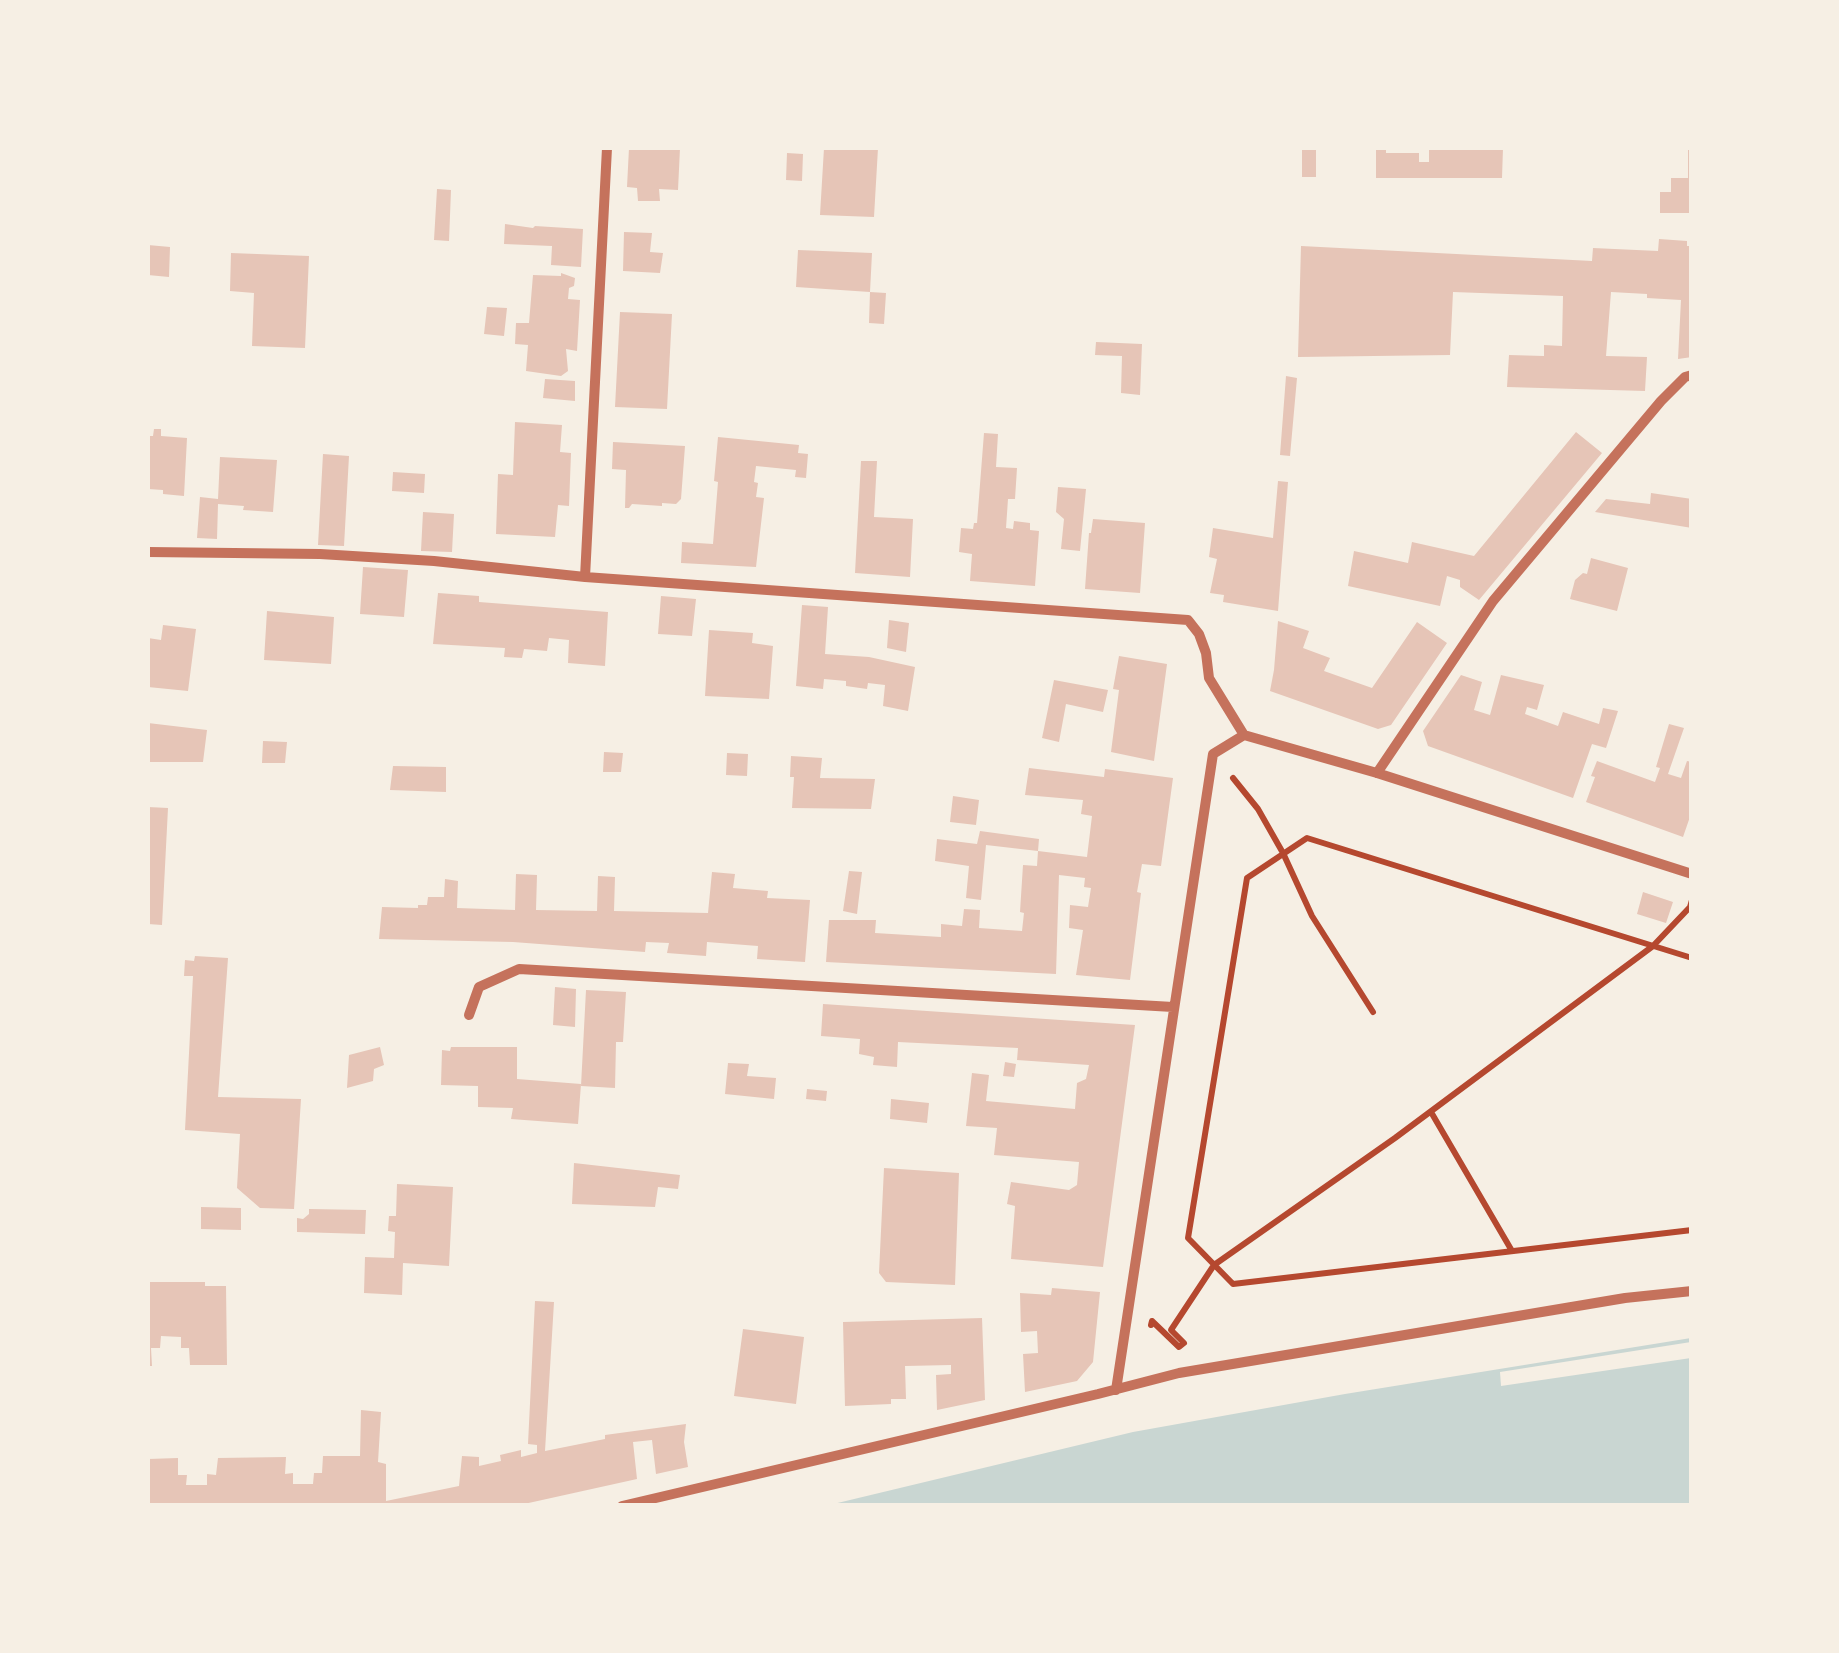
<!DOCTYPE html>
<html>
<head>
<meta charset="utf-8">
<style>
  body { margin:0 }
  #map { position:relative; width:1839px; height:1653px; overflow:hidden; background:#f6efe4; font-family:"Titillium Web",sans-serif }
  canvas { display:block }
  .frame { position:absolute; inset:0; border:150px solid #f6efe4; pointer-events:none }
</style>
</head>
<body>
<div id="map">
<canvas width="1839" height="1653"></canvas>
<div class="frame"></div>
</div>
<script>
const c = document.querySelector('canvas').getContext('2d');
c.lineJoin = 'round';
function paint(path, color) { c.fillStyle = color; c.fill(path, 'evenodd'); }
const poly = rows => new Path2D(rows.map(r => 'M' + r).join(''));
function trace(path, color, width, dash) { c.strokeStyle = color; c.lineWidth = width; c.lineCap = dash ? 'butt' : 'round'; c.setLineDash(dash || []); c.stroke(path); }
paint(poly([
  [1691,1338,1691,1505,825,1506,1133,1432,1345,1394]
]), '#c9d6d2');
paint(poly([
  [1691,1342,1691,1358,1501,1386,1500,1372]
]), '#f6efe4');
paint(poly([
  [629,148,680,148,678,190,659,189,660,201,638,201,637,188,627,187],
  [824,148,878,148,874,217,820,215],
  [1302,148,1316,148,1316,177,1302,177],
  [1376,148,1386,148,1386,153,1419,153,1419,162,1429,162,1429,148,1503,148,1502,178,1376,178],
  [1688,148,1692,148,1692,213,1660,213,1660,192,1671,192,1671,178,1688,178],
  [787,153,803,154,802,181,786,180],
  [437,189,451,190,449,241,434,240],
  [505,224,533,228,535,226,583,229,581,267,551,265,552,246,504,244],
  [624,232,652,233,650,252,663,253,660,273,623,271],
  [1659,239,1687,241,1687,246,1692,246,1692,357,1678,359,1681,300,1647,298,1647,294,1611,292,1606,356,1647,357,1645,391,1507,387,1509,355,1544,356,1544,345,1562,346,1563,296,1453,292,1450,355,1298,357,1301,246,1592,261,1593,248,1658,251],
  [148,245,170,247,169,277,148,275],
  [798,250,872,253,870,292,796,287],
  [231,253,309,256,305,348,252,346,254,293,230,291],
  [561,273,575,278,574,286,569,288,568,299,580,300,577,351,566,349,568,371,561,376,526,371,528,345,515,344,516,323,529,323,533,275,561,276],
  [870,292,886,293,884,324,869,323],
  [487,307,507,308,504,336,484,334],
  [620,312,672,314,667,409,615,407],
  [1096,342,1142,344,1140,395,1121,393,1122,356,1095,355],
  [1286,376,1297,378,1290,456,1280,455],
  [545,379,575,381,575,401,543,398],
  [515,422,562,425,560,452,571,453,569,506,558,505,555,537,496,534,498,474,513,475],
  [154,429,161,429,161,436,187,438,184,496,163,494,163,490,148,489,148,436,153,436],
  [1576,432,1602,453,1479,600,1460,587,1460,580,1447,576,1440,606,1348,586,1354,551,1408,563,1412,542,1474,556],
  [984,433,998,434,996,467,1017,468,1015,499,1008,499,1006,528,1013,529,1014,521,1030,523,1030,530,1039,531,1035,586,970,581,972,554,959,552,961,528,973,529,974,523,977,523],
  [718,437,799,445,798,453,808,454,806,478,795,477,796,470,756,466,754,482,758,483,756,497,764,498,756,567,681,563,682,542,713,544,718,482,714,481],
  [613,442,685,446,681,499,676,504,662,503,662,506,632,504,629,508,625,508,626,470,612,469],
  [323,454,349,456,344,546,318,545],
  [220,457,277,460,273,512,243,510,244,506,218,504,217,539,197,538,200,497,218,499],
  [861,461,877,461,874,517,913,519,910,577,855,573],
  [393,472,425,474,424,493,392,491],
  [1278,481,1288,482,1278,611,1223,602,1224,595,1210,593,1217,559,1209,557,1213,528,1273,538],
  [1058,487,1086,489,1080,551,1061,549,1064,519,1056,512],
  [1651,493,1692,499,1692,528,1595,512,1606,499,1650,504],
  [423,512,454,514,452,552,421,551],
  [1093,519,1145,523,1140,593,1085,589,1089,533,1091,533],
  [1591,558,1628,568,1617,611,1570,599,1575,580,1583,573,1587,574],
  [363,567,408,570,404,617,360,614],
  [438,593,479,596,479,602,608,612,605,666,568,663,569,640,549,638,547,651,524,649,522,658,504,657,505,648,433,644],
  [661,596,696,599,692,636,658,634],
  [802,605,828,607,825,654,869,657,915,667,908,711,883,706,885,685,868,683,867,689,846,686,846,681,824,679,823,689,796,686],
  [267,611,334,617,331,664,264,660],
  [889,620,909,623,906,652,887,648],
  [1278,621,1309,631,1303,648,1330,658,1324,671,1372,688,1417,622,1447,643,1391,725,1378,729,1270,691,1274,670],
  [163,625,196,629,188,691,148,687,148,638,161,640],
  [709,630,753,633,752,643,773,646,769,699,705,696],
  [1119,656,1167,664,1154,761,1111,752,1119,690,1113,689],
  [1461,675,1482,682,1474,710,1490,715,1501,675,1544,685,1537,710,1527,707,1525,714,1558,726,1563,712,1599,724,1603,708,1618,711,1606,748,1592,744,1573,798,1428,746,1423,731],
  [1054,680,1108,690,1103,712,1066,704,1059,742,1042,738],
  [148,723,207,730,203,762,148,762],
  [1669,724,1684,728,1668,774,1681,778,1687,761,1692,762,1692,811,1683,837,1586,802,1595,777,1591,776,1597,761,1655,782,1660,768,1656,767],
  [263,741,287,742,285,763,262,763],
  [604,752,623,753,621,772,603,772],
  [727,753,748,754,747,776,726,775],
  [791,756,822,758,820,778,875,779,871,809,792,808,794,777,790,777],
  [393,766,446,767,446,792,390,790],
  [1029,768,1104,777,1105,769,1173,778,1161,866,1142,864,1137,892,1141,893,1130,980,1076,975,1083,930,1069,928,1070,905,1088,907,1091,888,1084,887,1085,878,1059,875,1056,974,826,962,829,920,876,920,875,933,941,937,941,924,962,926,964,909,980,910,979,928,1022,931,1024,913,1020,912,1023,865,1037,866,1038,851,1087,857,1092,816,1081,814,1083,800,1025,795],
  [953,796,979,800,976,825,950,822],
  [148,807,168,808,162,925,148,924],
  [980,831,1039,839,1038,851,986,845,981,900,966,898,969,866,935,861,937,839,977,844],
  [849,871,862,872,857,914,843,911],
  [712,872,735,874,733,888,768,891,767,898,810,900,805,962,757,959,758,946,707,942,706,956,667,953,669,943,646,942,645,952,513,942,379,939,382,907,418,908,418,905,427,905,428,897,444,897,445,879,458,881,457,908,515,910,516,874,537,875,536,910,597,911,598,876,615,877,614,911,708,913],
  [1643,892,1673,902,1666,923,1637,914],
  [195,956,228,958,218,1097,301,1099,294,1209,260,1208,237,1188,240,1134,185,1130,193,976,184,976,185,960,194,961],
  [555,987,576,989,575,1027,553,1025],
  [586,990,626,992,623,1042,616,1042,615,1088,581,1086],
  [823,1004,1135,1025,1103,1267,1011,1259,1015,1206,1007,1204,1011,1182,1069,1190,1077,1185,1079,1162,994,1155,997,1128,966,1126,972,1073,989,1075,986,1101,1075,1109,1077,1083,1086,1079,1089,1065,1017,1060,1018,1048,898,1042,897,1067,873,1065,874,1057,859,1054,860,1039,821,1036],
  [380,1047,384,1065,374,1069,373,1081,347,1088,349,1055],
  [451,1047,517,1047,517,1079,581,1084,578,1124,511,1119,513,1108,478,1107,478,1086,441,1085,442,1050,450,1051],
  [1005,1062,1016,1064,1014,1077,1003,1076],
  [728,1063,749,1064,747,1076,776,1078,774,1099,725,1094],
  [807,1089,827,1091,826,1101,806,1099],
  [891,1099,929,1103,927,1123,890,1119],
  [574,1163,680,1175,678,1189,658,1187,655,1207,572,1204],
  [884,1168,959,1173,955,1285,886,1282,879,1273],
  [397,1184,453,1187,449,1266,403,1263,402,1295,364,1293,365,1257,394,1258,395,1232,388,1231,389,1216,396,1216],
  [201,1207,241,1208,241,1230,201,1229],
  [309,1209,366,1210,365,1234,297,1232,297,1218,303,1219,309,1214],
  [148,1282,205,1282,205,1286,226,1286,227,1365,190,1365,189,1348,181,1348,181,1337,161,1336,160,1348,151,1348,152,1366,148,1366],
  [1052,1288,1100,1292,1093,1362,1077,1381,1025,1392,1023,1354,1038,1353,1037,1331,1021,1332,1020,1293,1051,1295],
  [535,1301,554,1302,545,1451,605,1439,605,1435,686,1424,684,1442,688,1467,656,1474,652,1440,633,1442,637,1479,515,1506,148,1506,148,1459,178,1458,178,1475,187,1475,186,1485,207,1485,207,1474,216,1475,218,1458,286,1457,285,1474,293,1473,293,1484,313,1484,314,1473,322,1473,323,1456,360,1456,361,1410,381,1412,378,1462,386,1464,386,1501,459,1486,462,1456,479,1457,479,1466,501,1461,500,1455,521,1450,521,1457,537,1453,537,1445,528,1444],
  [982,1318,985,1400,937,1410,936,1375,951,1374,951,1365,905,1366,906,1399,891,1399,891,1404,845,1406,843,1322],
  [743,1329,804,1337,796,1404,734,1396]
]), '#e6c5b7');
trace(poly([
  [1233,778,1258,809,1283,853,1312,916,1373,1012],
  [1692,958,1307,838,1247,878,1188,1238,1233,1284,1692,1230],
  [1431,1112,1512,1251],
  [1151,1325,1152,1321,1179,1347,1184,1343,1171,1330,1214,1265,1395,1138,1653,946,1690,907,1692,900]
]), '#b5482f', 6);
trace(poly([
  [148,552,320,554,434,561,585,577,1188,620,1199,634,1206,653,1209,678,1244,735],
  [585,577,607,148],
  [1377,773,1493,601,1661,401,1685,377,1692,375],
  [469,1015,479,987,519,969,1173,1007],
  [1116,1390,1213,754,1244,735,1377,773,1692,874],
  [622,1506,1098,1394,1179,1373,1625,1298,1692,1291]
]), '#c5725c', 10);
</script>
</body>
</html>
